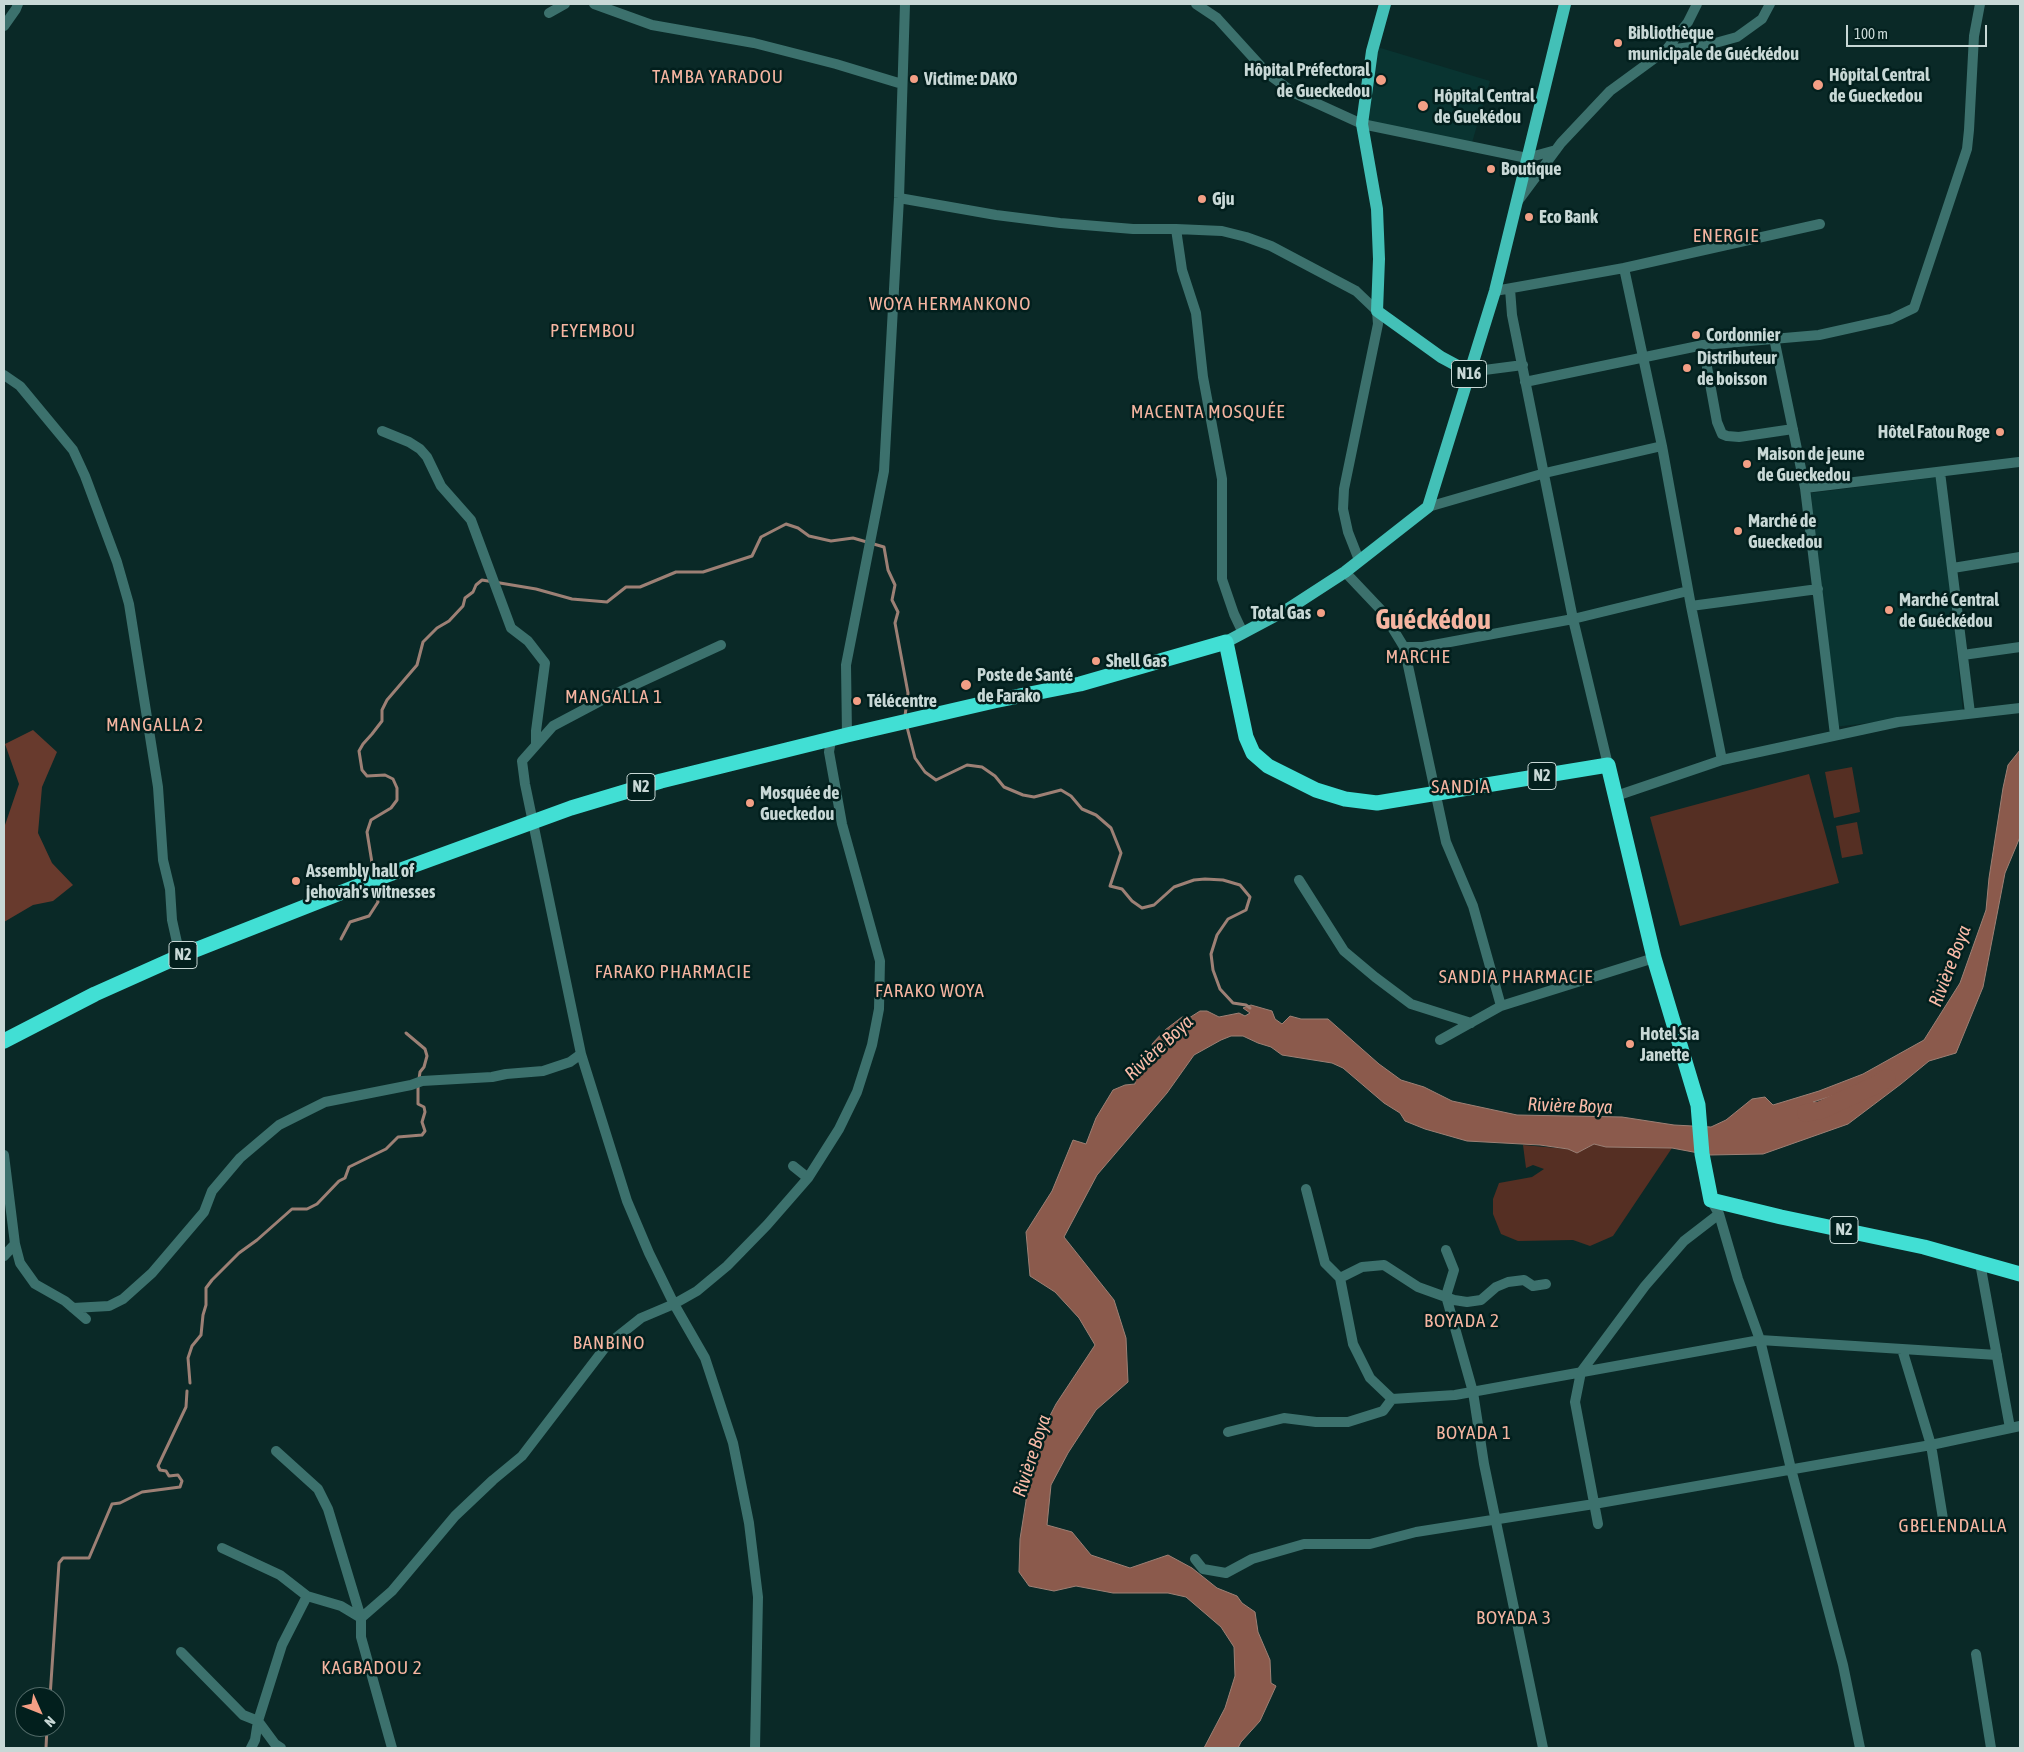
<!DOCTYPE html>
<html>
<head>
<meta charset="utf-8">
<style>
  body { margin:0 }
  #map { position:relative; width:2024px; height:1752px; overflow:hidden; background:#0a2927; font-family:"Asap Condensed",sans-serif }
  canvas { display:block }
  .frame { position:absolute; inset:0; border:5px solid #c8d8d6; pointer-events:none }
  .north { position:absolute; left:15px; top:1687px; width:50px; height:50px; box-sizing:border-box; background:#021f1d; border:1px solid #516967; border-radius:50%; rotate:134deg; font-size:14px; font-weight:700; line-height:20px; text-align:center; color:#c8d8d6 }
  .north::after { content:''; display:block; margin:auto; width:18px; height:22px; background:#f39f85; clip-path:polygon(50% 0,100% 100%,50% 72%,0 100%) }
  .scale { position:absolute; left:1846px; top:25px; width:141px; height:22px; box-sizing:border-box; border:2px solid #c8d8d6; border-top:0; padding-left:6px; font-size:15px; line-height:18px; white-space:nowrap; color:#c8d8d6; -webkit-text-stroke:4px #021f1d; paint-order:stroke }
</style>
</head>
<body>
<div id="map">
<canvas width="2024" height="1752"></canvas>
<div class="frame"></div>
<div class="north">N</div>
<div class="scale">100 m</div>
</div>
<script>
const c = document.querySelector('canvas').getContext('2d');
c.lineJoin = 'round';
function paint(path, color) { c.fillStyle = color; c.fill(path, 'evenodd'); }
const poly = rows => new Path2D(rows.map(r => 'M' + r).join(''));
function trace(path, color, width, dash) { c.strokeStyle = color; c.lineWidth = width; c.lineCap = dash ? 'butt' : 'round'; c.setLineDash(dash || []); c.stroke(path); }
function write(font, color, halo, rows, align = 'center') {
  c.font = font + ' "Asap Condensed",sans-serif'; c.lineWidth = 5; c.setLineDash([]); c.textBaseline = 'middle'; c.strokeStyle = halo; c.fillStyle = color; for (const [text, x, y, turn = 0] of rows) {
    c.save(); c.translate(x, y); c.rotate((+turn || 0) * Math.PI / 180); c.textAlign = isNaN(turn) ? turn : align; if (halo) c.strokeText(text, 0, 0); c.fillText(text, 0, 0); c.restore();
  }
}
paint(poly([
  [1374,46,1490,81,1471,146,1362,124],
  [1939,477,1963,712,1834,727,1811,493]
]), '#093431');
paint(poly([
  [1852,767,1860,812,1834,818,1825,772],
  [1809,774,1839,883,1680,926,1650,817],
  [1857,822,1863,854,1842,858,1836,826],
  [1594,1144,1606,1147,1672,1148,1613,1236,1590,1246,1573,1240,1518,1241,1501,1234,1493,1214,1493,1199,1499,1183,1532,1177,1544,1169,1533,1165,1526,1168,1523,1145,1568,1149,1577,1153]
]), '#552f23');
paint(poly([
  [33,730,57,752,42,787,38,833,52,863,73,885,53,901,33,905,4,922,4,825,5,825,19,784,5,744]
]), '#683a2d');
const water = poly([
  [2020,750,2020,837,2005,873,1983,987,1956,1053,1929,1061,1901,1084,1848,1124,1763,1154,1709,1155,1672,1148,1606,1147,1594,1144,1577,1153,1568,1149,1540,1145,1467,1141,1425,1129,1405,1121,1400,1113,1384,1103,1343,1068,1332,1063,1282,1055,1271,1047,1258,1043,1243,1036,1231,1036,1221,1040,1194,1055,1167,1093,1097,1175,1064,1237,1114,1300,1126,1338,1128,1382,1096,1410,1068,1453,1051,1485,1047,1525,1072,1532,1091,1555,1130,1568,1168,1555,1192,1568,1217,1588,1237,1596,1242,1603,1255,1612,1258,1632,1270,1660,1271,1683,1276,1686,1260,1721,1241,1742,1238,1748,1204,1748,1225,1708,1235,1676,1234,1647,1221,1627,1186,1597,1168,1593,1113,1593,1076,1586,1054,1591,1029,1586,1019,1572,1020,1539,1026,1501,1023,1468,1056,1404,1095,1345,1079,1318,1055,1292,1030,1276,1026,1232,1052,1191,1073,1140,1086,1144,1096,1118,1113,1090,1125,1085,1135,1084,1135,1078,1142,1066,1153,1049,1152,1044,1165,1030,1182,1017,1189,1018,1200,1011,1207,1011,1219,1017,1239,1013,1245,1016,1250,1013,1243,1008,1251,1005,1272,1011,1275,1019,1282,1024,1290,1016,1301,1019,1328,1019,1379,1064,1401,1080,1424,1087,1452,1101,1517,1115,1622,1117,1674,1125,1711,1127,1726,1120,1752,1099,1765,1097,1773,1105,1819,1091,1863,1074,1924,1040,1960,983,1986,910,1989,878,2003,788,2008,765,2020,750],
  [1864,1086,1868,1087,1868,1089,1841,1109,1832,1108,1813,1102,1864,1086]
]);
paint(water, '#8b5a4c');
trace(water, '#9d8075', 1);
trace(poly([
  [907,727,915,758,925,772,936,780,967,765,982,767,995,776,1004,787,1023,795,1034,797,1061,790,1071,796,1082,809,1096,815,1111,828,1121,853,1110,886,1122,889,1132,901,1142,908,1154,905,1174,887,1194,880,1205,879,1223,880,1240,885,1250,897,1246,910,1228,919,1217,935,1211,954,1213,970,1220,989,1233,1003,1246,1005,1250,1008],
  [374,875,367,832,371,820,391,808,397,800,397,788,393,779,385,775,367,776,362,770,359,751,363,744,372,734,382,721,382,710,387,700,417,665,423,642,437,628,449,621,463,606,465,598,473,592,476,585,482,580,536,589,572,599,607,602,626,587,640,587,676,572,703,572,752,556,761,537,786,524,798,528,809,536,831,541,853,538,884,547,888,570,895,585,892,600,898,612,895,623,908,693,905,716],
  [341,939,350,922,369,916,378,902,375,884],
  [406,1033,425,1049,427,1056,424,1067,420,1072,419,1079],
  [190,1383,188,1358,192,1346,201,1335,203,1315,206,1305,206,1288,212,1280,239,1253,257,1240,292,1209,307,1209,317,1204,339,1181,345,1178,349,1167,386,1149,398,1137,422,1135,425,1131,422,1122,425,1112,424,1107,418,1104,418,1086],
  [50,1697,59,1563,63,1558,89,1558,112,1504,120,1503,142,1492,180,1487,182,1481,178,1475,169,1476,166,1471,160,1470,158,1466,186,1407,187,1391],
  [46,1748,47,1727]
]), '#9d8075', 3);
trace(poly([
  [1806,1113,1821,1110,1878,1084,1887,1078]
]), '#8b5a4c', 18);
trace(poly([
  [594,4,652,25,754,43,836,64,902,84],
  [1196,4,1217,18,1268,74,1294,93,1362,124,1527,158,1556,150],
  [549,13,565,4],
  [4,26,16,9,18,4],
  [1666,50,1688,22,1697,4],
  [899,198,996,215,1060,223,1133,229,1176,229,1222,231,1246,237,1271,246,1356,291,1377,311,1378,324,1344,489,1343,509,1348,532,1359,560],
  [1518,201,1561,143,1610,91,1666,50,1708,45,1737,37,1762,19,1770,4],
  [1176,229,1182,270,1196,313,1203,377,1222,479,1222,579,1234,614,1243,633],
  [1624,268,1820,224],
  [1510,289,1512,315,1573,619,1608,765],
  [1495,291,1624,268,1662,446,1691,606,1722,760],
  [1774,338,1805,488,1835,735],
  [1703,345,1717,422,1722,434,1727,436,1739,437,1793,429],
  [1469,372,1523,365],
  [4,375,20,386,73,450,85,476,117,562,129,604,158,787,163,860,170,889,172,920,180,956],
  [1525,382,1703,345,1819,335,1891,319,1914,308,1967,149,1969,130,1974,36,1980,4],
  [382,431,409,442,420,449,427,457,441,486,471,520,511,628,528,641,545,663,536,731,536,743],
  [1940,472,1970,713],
  [1805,488,2019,462],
  [1428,507,1545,473,1662,446],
  [1953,568,2020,557],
  [1345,572,1382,611,1404,647,1446,842,1473,906,1501,1006],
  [1691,606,1818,589],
  [721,645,604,699,553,726,522,761,525,784,581,1054,627,1201,649,1253,674,1304,705,1358,733,1443,749,1523,758,1597,755,1748],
  [1404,647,1423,647,1573,619,1688,591],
  [1963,655,2020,647],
  [847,735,846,665,884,471,899,198,905,4],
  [1616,796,1722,760,1898,722,2020,708],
  [1299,880,1344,951,1375,977,1411,1004,1471,1023],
  [1440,1040,1501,1006,1654,958],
  [4,1155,15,1244,20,1263,35,1284,65,1301,86,1319],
  [793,1166,808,1178],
  [1306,1189,1325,1263,1340,1278,1362,1267,1384,1265,1418,1287,1454,1300,1467,1302,1481,1300,1496,1287,1508,1282,1524,1280,1533,1286,1546,1284],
  [1711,1200,1719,1214,1738,1279,1760,1340,1791,1469,1843,1665,1860,1748],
  [1446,1250,1454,1270,1446,1296,1473,1392,1484,1464,1543,1748],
  [4,1256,15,1244],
  [1980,1263,2010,1428],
  [1340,1278,1353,1344,1370,1378,1392,1399,1455,1395,1760,1340,1997,1355],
  [73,1308,109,1306,123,1299,152,1273,204,1212,212,1191,240,1158,279,1125,325,1102,411,1085,422,1081,492,1077,506,1074,543,1071,570,1062,581,1054],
  [1902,1349,1931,1445,1944,1525],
  [1228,1432,1284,1418,1316,1422,1348,1422,1383,1411,1392,1399],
  [276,1451,318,1489,328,1509,361,1618,392,1591,455,1516,493,1480,522,1456,607,1345,641,1318,674,1304,697,1291,727,1266,767,1225,808,1178,839,1129,857,1092,872,1045,879,1009,880,961,842,824,829,752,831,740],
  [1598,1524,1575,1402,1581,1372,1645,1286,1684,1241,1719,1214],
  [222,1548,280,1575,307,1596],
  [1195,1559,1203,1569,1226,1573,1252,1559,1304,1544,1370,1544,1416,1532,1594,1504,1931,1445,2020,1426],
  [181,1652,243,1715,258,1721,282,1645,307,1596,341,1606,361,1618,361,1637,392,1748],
  [1976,1654,1991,1748],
  [258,1721,275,1744,281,1748],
  [251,1748,255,1740,258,1721]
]), '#3c716d', 10);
trace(poly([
  [1385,4,1372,51,1362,124,1377,209,1379,259,1377,311,1441,357,1469,372],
  [1226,642,1288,609,1345,572,1428,507,1495,291,1565,4]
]), '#43c0b7', 12);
trace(poly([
  [4,1041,95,994,180,956,368,882,571,808,661,781,847,735,994,701,1080,684,1226,642,1246,737,1253,753,1268,766,1316,790,1345,799,1377,803,1608,765,1654,958,1698,1105,1702,1154,1711,1200,1781,1217,1924,1247,2020,1274]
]), '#41dfd4', 15);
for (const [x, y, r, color] of [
  [1618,43,5,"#f39f85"],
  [914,79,5,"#f39f85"],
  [1381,80,6,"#f39f85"],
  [1818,85,6,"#f39f85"],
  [1423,106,6,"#f39f85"],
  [1491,169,5,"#f39f85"],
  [1202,199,5,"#f39f85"],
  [1529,217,5,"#f39f85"],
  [1696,335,5,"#f39f85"],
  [1687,368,5,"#f39f85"],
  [2000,432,5,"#f39f85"],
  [1747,464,5,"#f39f85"],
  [1738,531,5,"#f39f85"],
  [1889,610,5,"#f39f85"],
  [1321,613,5,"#f39f85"],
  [1096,661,5,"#f39f85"],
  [966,685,6,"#f39f85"],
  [857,701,5,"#f39f85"],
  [750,803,5,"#f39f85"],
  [296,881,5,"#f39f85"],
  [1630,1044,5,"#f39f85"]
]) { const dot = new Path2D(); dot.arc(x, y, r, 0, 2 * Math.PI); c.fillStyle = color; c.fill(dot); trace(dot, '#021f1d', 2); }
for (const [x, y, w] of [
  [1469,374,35],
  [1542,776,28],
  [641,787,28],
  [183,955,28],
  [1844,1230,28]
]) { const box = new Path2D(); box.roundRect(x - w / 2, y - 13.5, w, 27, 4); c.fillStyle = '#021f1d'; c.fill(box); trace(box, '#c8d8d6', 1); }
write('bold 16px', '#c8d8d6', null, [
  ["N16",1469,374],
  ["N2",1542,776],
  ["N2",641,787],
  ["N2",183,955],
  ["N2",1844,1230]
]);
write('bold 18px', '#c8d8d6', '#021f1d', [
  ["Bibliothèque",1628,33],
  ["municipale de Guéckédou",1628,54],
  ["Hôpital Préfectoral",1370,70,"right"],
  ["de Gueckedou",1370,91,"right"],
  ["Hôpital Central",1829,75],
  ["de Gueckedou",1829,96],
  ["Victime: DAKO",924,79],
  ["Hôpital Central",1434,96],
  ["de Guekédou",1434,117],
  ["Boutique",1501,169],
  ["Gju",1212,199],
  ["Eco Bank",1539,217],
  ["Cordonnier",1706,335],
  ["Distributeur",1697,358],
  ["de boisson",1697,379],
  ["Hôtel Fatou Roge",1990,432,"right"],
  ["Maison de jeune",1757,454],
  ["de Gueckedou",1757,475],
  ["Marché de",1748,521],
  ["Gueckedou",1748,542],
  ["Marché Central",1899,600],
  ["de Guéckédou",1899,621],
  ["Total Gas",1311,613,"right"],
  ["Shell Gas",1106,661],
  ["Poste de Santé",977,675],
  ["de Farako",977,696],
  ["Télécentre",867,701],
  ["Mosquée de",760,793],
  ["Gueckedou",760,814],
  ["Assembly hall of",306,871],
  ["jehovah's witnesses",306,892],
  ["Hotel Sia",1640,1034],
  ["Janette",1640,1055]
], 'left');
c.letterSpacing = '1px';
write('19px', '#f5b5a1', '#021f1d', [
  ["TAMBA YARADOU",718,77],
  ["ENERGIE",1726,236],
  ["WOYA HERMANKONO",950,304],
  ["PEYEMBOU",593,331],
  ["MACENTA MOSQUÉE",1208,412],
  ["MARCHE",1418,657],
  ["MANGALLA 1",614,697],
  ["MANGALLA 2",155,725],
  ["SANDIA",1461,787],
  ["FARAKO PHARMACIE",673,972],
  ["SANDIA PHARMACIE",1516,977],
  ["FARAKO WOYA",930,991],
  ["BOYADA 2",1462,1321],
  ["BANBINO",609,1343],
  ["BOYADA 1",1474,1433],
  ["GBELENDALLA",1953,1526],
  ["BOYADA 3",1514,1618],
  ["KAGBADOU 2",372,1668]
]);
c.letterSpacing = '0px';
write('italic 19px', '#fabba8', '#021f1d', [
  ["Rivière Boya",1950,966,-69],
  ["Rivière Boya",1159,1048,-43],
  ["Rivière Boya",1570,1106,2],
  ["Rivière Boya",1032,1456,-72]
]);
write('bold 28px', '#f5b5a1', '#021f1d', [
  ["Guéckédou",1433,620]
]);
</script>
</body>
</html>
